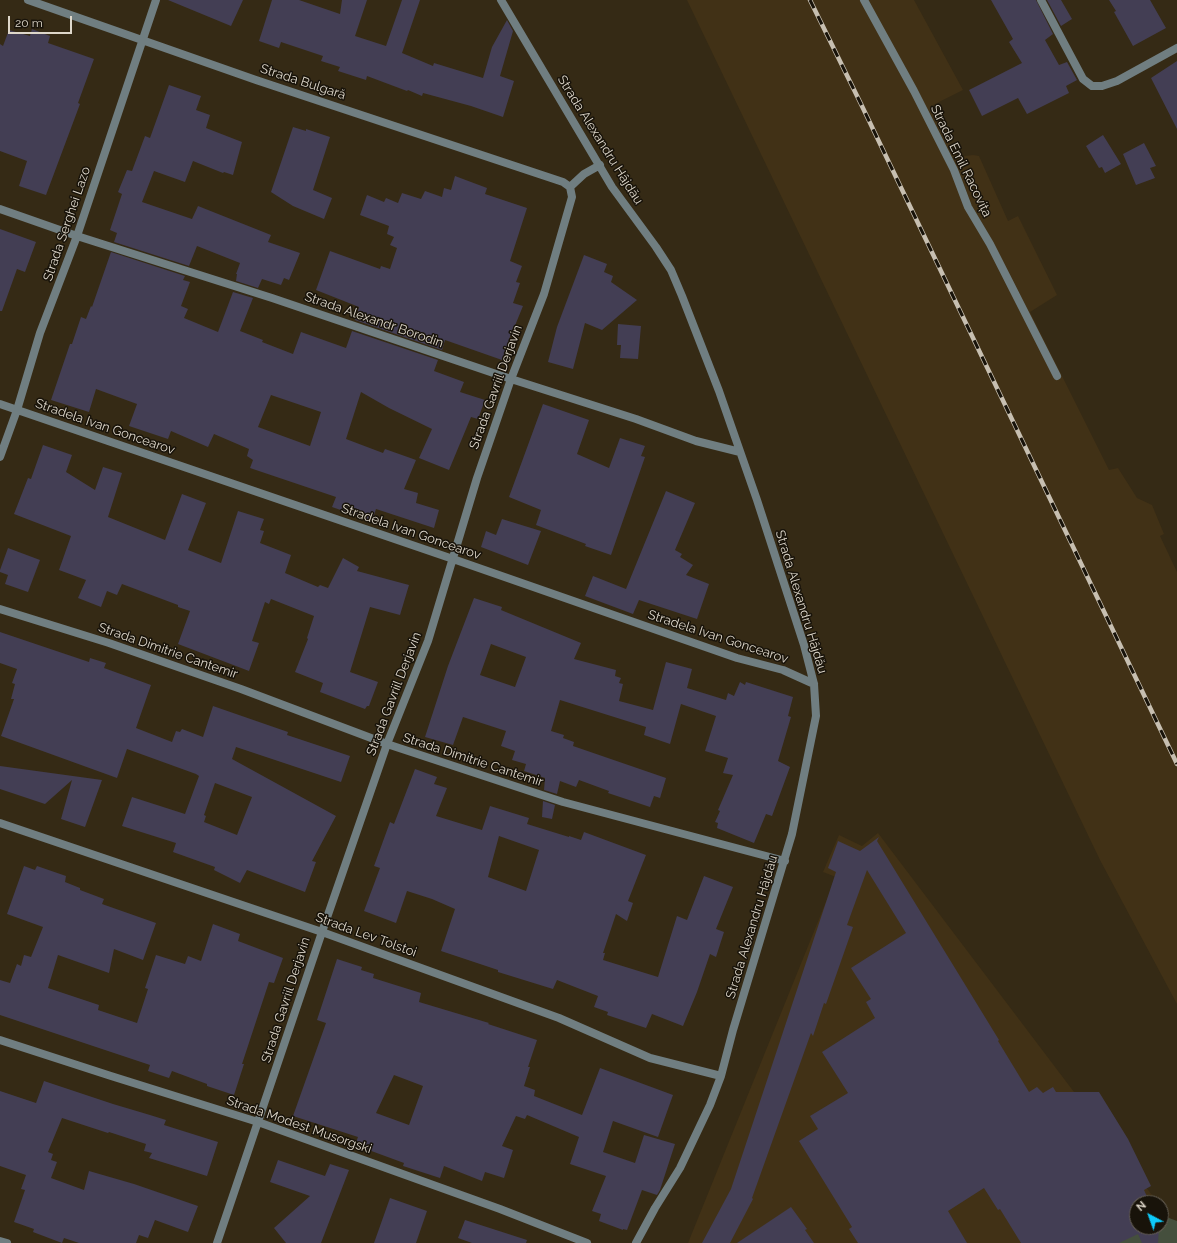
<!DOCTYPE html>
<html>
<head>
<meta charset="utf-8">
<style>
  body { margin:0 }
  #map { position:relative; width:1177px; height:1243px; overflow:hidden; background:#352a15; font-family:Raleway,sans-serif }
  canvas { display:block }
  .north { position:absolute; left:1129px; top:1195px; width:40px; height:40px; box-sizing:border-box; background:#18130a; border:1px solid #676157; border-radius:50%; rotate:319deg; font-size:11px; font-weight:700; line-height:16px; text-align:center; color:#ded7ca }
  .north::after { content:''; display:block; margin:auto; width:14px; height:18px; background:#0dcafa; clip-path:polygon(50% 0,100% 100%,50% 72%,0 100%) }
  .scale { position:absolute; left:8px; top:16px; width:64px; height:18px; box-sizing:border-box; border:2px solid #ded7ca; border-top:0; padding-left:5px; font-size:12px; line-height:14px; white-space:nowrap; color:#ded7ca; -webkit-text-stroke:3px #18130a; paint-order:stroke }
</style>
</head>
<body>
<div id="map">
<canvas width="1177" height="1243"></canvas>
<div class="north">N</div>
<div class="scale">20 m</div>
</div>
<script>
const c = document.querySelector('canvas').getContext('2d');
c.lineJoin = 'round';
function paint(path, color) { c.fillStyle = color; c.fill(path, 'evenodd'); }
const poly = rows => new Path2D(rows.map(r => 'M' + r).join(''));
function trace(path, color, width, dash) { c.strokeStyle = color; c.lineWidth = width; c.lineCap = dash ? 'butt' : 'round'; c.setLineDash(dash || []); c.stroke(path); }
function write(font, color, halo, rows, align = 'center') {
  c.font = font + ' Raleway,sans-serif'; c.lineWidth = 3; c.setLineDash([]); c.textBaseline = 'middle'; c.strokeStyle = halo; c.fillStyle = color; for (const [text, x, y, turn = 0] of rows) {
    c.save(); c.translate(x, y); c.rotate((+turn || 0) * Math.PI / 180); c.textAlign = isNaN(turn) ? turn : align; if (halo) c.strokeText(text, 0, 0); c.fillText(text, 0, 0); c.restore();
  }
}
paint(poly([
  [687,0,914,0,963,90,931,106,957,157,973,155,979,156,1008,221,1018,216,1057,295,1030,312,1109,470,1118,468,1137,498,1152,505,1164,534,1160,536,1177,572,1177,1004,1100,860],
  [878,833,1158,1203,1137,1203,1137,1227,1116,1243,688,1243,836,877,823,872,839,835,862,846]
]), '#413116');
paint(poly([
  [1169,1218,1177,1221,1177,1243,1116,1243,1149,1227,1161,1227,1161,1222]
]), '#454f3d');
paint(poly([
  [168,0,243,0,231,26],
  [272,0,299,0,340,14,342,0,367,0,355,36,386,46,402,0,420,0,402,53,433,66,434,63,483,78,492,47,507,20,513,31,500,76,514,81,503,117,471,106,423,93,422,96,408,90,407,91,367,76,366,80,338,71,340,67,321,61,323,56,281,42,279,48,259,41],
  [991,0,1036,0,1053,34,1045,40,1059,65,1067,62,1077,80,1066,86,1069,93,1027,114,1018,98,982,116,969,90,1022,63,1009,42,1013,39],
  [1047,0,1061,0,1072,19,1061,26],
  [1109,0,1150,0,1166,28,1133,46,1114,12,1116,11],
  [32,29,50,36,48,43,94,59,78,103,80,104,46,195,19,186,27,161,0,151,0,44,3,46,9,30,30,36],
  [1177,61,1177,129,1151,78],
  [169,85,201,96,196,110,210,115,206,128,242,142,233,175,224,172,223,173,193,161,185,182,154,171,142,202,192,219,198,206,271,235,268,242,300,253,289,280,284,278,281,285,262,279,258,288,236,281,237,274,236,274,240,263,197,246,189,266,114,242,117,233,110,230,122,194,118,192,127,170,132,171,145,136,150,138],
  [293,127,306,131,306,129,330,137,313,190,332,198,324,219,293,206,271,192],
  [1103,135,1121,164,1105,173,1102,167,1099,168,1086,146],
  [1144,143,1156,166,1150,168,1155,178,1136,185,1123,154],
  [455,176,487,188,485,194,527,208,510,261,522,266,516,282,520,283,513,303,523,306,514,328,513,328,502,360,445,340,442,350,355,320,359,307,316,290,330,251,380,269,381,266,390,269,397,248,390,245,394,237,387,234,389,226,360,215,367,195,384,202,386,198,398,203,402,193,421,199,425,191,442,197,444,188,451,190],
  [0,229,36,242,25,272,17,269,2,311,0,311],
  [111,252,185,276,183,280,190,282,181,306,188,309,184,318,218,332,233,292,253,298,240,331,263,340,262,342,293,354,301,332,346,348,352,331,438,360,434,371,464,382,460,392,485,400,478,419,471,417,449,470,419,458,432,429,389,408,361,392,346,439,383,453,385,449,416,460,404,489,418,493,416,503,439,510,434,528,376,509,372,521,332,507,336,497,250,468,253,460,247,456,249,449,214,434,208,447,171,431,168,439,129,426,137,404,96,389,89,412,51,400,70,344,72,344,81,317,86,319,91,306,92,307],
  [271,395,321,412,310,446,258,427],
  [584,255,607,264,604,272,613,276,611,282,637,300,602,330,585,323,573,369,548,362,557,327],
  [618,324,641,326,638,359,620,358,621,345,617,345],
  [543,404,589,420,577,454,609,468,620,438,645,446,641,456,645,457,611,555,585,546,586,544,536,525,541,510,509,497],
  [43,445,72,455,66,472,95,490,103,467,122,473,108,517,165,540,182,494,206,503,188,550,221,563,238,511,264,519,260,530,264,531,260,543,291,555,285,573,318,587,320,585,328,588,343,558,359,567,357,571,409,585,400,615,370,607,350,672,378,682,369,706,367,706,365,709,320,692,323,683,295,672,308,639,307,638,314,616,271,599,269,604,265,602,252,641,259,643,249,671,178,644,190,611,178,607,178,605,122,584,117,595,107,591,101,607,78,598,86,580,59,570,71,536,14,514,28,478,31,479],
  [666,491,695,503,675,550,682,554,680,557,693,565,686,575,709,584,697,619,639,600,633,614,585,596,593,576,626,589],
  [502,519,541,531,528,565,481,547,486,531,496,535],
  [8,548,40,560,28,592,5,584,8,575,0,572,0,570],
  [474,598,502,607,501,610,581,643,574,659,616,670,615,676,621,678,619,683,623,684,619,701,653,710,666,662,692,669,687,688,726,700,728,693,734,696,740,682,745,685,746,682,793,697,788,716,791,717,778,761,790,767,772,816,766,814,754,843,717,828,718,823,715,822,720,811,718,810,733,775,723,773,728,758,705,751,716,716,681,704,670,744,644,735,646,727,560,700,551,731,564,735,563,738,574,742,573,746,666,778,660,798,654,796,650,807,608,793,609,791,579,780,576,787,560,781,557,794,544,790,545,778,524,771,526,764,512,760,515,751,501,746,506,731,463,717,453,745,425,737,448,666],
  [491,644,526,657,515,687,480,675],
  [0,632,89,662,90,658,106,663,104,668,151,685,136,728,172,742,176,731,180,732,182,729,203,737,213,706,288,732,287,735,350,756,341,782,236,747,232,759,336,816,312,861,316,862,305,892,247,870,240,883,214,870,215,867,173,852,176,843,122,826,132,797,185,814,199,776,196,774,127,749,117,778,1,736,14,699,11,699,15,684,12,683,17,669,0,663],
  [215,783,252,797,237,835,204,822,206,816,204,815],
  [0,766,102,780,85,827,61,819,72,780,45,804,0,789],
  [415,769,437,777,434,784,447,788,436,816,482,830,490,806,529,818,527,824,569,837,569,836,581,840,584,832,646,855,628,901,633,903,627,921,616,914,603,953,605,953,603,960,658,977,677,916,687,920,704,876,733,887,716,929,724,932,716,957,710,954,697,992,683,1026,652,1014,646,1028,607,1015,608,1012,594,1007,598,996,557,980,553,989,498,972,498,970,441,951,455,909,432,899,407,891,396,923,364,911,380,868,374,866,390,822,394,824],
  [499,836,539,850,526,891,488,877],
  [543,801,555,805,552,819,542,817],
  [879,837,877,841,999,1040,998,1041,1029,1092,1037,1087,1043,1093,1053,1087,1056,1092,1099,1092,1128,1139,1151,1186,1144,1190,1150,1203,1137,1203,1137,1227,1159,1227,1158,1243,1142,1243,1138,1234,1119,1243,1021,1243,1000,1209,998,1210,984,1188,948,1211,967,1243,858,1243,849,1229,852,1227,799,1141,818,1129,810,1116,848,1093,822,1052,875,1018,866,1002,871,999,851,968,906,933,867,870,847,925,853,927,826,1004,824,1003,813,1036,811,1033,752,1198,753,1199,730,1243,702,1243,731,1189,836,872,828,868,838,841,860,851],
  [24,866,35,870,37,866,66,876,65,882,80,888,80,890,104,899,102,904,156,923,143,960,114,949,109,973,58,955,48,988,99,1005,98,1010,137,1023,148,989,145,988,156,955,185,964,188,956,201,961,213,924,240,934,238,941,283,958,274,983,269,982,242,1064,244,1064,234,1095,207,1086,207,1084,172,1071,169,1078,148,1071,150,1065,0,1015,0,980,10,983,17,964,21,966,24,955,31,957,43,927,7,914],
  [337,959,362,967,361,970,374,974,373,978,421,993,419,1002,489,1023,488,1024,537,1040,528,1067,530,1067,524,1086,535,1090,534,1096,582,1115,600,1068,673,1095,658,1137,613,1121,603,1152,635,1163,644,1135,675,1144,660,1190,657,1195,642,1190,627,1230,623,1229,623,1230,599,1221,601,1214,592,1211,606,1176,570,1164,579,1137,527,1115,525,1119,516,1116,502,1146,513,1150,504,1178,485,1172,482,1181,444,1166,440,1178,403,1166,404,1163,355,1145,358,1137,293,1116,326,1023,317,1020],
  [394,1075,423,1086,409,1125,376,1113],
  [44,1081,113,1104,150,1115,166,1120,164,1125,218,1142,207,1176,149,1158,152,1153,144,1151,146,1144,109,1132,108,1133,62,1118,48,1152,53,1154,51,1160,57,1162,51,1178,84,1190,89,1171,134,1184,198,1206,188,1232,155,1220,148,1238,139,1235,136,1243,79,1243,64,1238,62,1243,33,1232,34,1229,14,1222,25,1190,21,1189,26,1175,0,1166,0,1091,36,1103],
  [278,1160,325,1176,330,1164,349,1170,321,1243,286,1243,274,1228,310,1196,270,1182],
  [390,1198,427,1211,416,1243,374,1243],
  [791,1207,807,1229,805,1230,814,1243,737,1243],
  [465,1220,527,1240,526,1243,472,1243,458,1238]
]), '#433e54');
trace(poly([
  [28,0,256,80,563,182,570,187],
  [501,0,612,187,656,247,671,270,682,296,719,391,757,500,804,645,814,684,816,716,792,834,733,1030,721,1076,710,1105,680,1168,655,1208,636,1243],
  [864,0,914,91,954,170,968,207,990,244,1057,376],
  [1041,0,1083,79,1092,86,1102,86,1117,81,1177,48],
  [0,209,77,236,272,298,511,379,636,419,696,441,740,452],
  [0,404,453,559,737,658,783,670,814,684],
  [0,457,17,410,40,333,77,236,156,0],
  [0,609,109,643,241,689,387,744,563,802,785,861],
  [0,823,322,932,559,1018,650,1058,721,1076],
  [0,1040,111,1076,258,1122,500,1209,587,1243],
  [0,1241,7,1243],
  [217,1243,322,932,387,744,428,641,477,478,511,379,544,294,572,197,570,187,584,174,600,165]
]), '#707e81', 8);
const rail = poly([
  [810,0,861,104,1177,764]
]);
trace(rail, '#c7bfb1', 4.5);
trace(rail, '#18130a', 3, [9]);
write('13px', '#ded7ca', '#18130a', [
  ["Strada Bulgară",303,82,18],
  ["Strada Alexandru Hâjdău",600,140,58],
  ["Strada Emil Racovița",961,161,64],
  ["Strada Serghei Lazo",67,224,-71],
  ["Strada Alexandr Borodin",374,320,19],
  ["Strada Gavriil Derjavin",496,387,-70],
  ["Stradela Ivan Goncearov",105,427,19],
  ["Stradela Ivan Goncearov",411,532,19],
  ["Strada Alexandru Hâjdău",801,602,73],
  ["Stradela Ivan Goncearov",718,637,18],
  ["Strada Dimitrie Cantemir",168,651,19],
  ["Strada Gavriil Derjavin",394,694,-69],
  ["Strada Dimitrie Cantemir",473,760,18],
  ["Strada Alexandru Hâjdău",752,927,-73],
  ["Strada Lev Tolstoi",366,935,20],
  ["Strada Gavriil Derjavin",286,1000,-72],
  ["Strada Modest Musorgski",299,1125,19]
]);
</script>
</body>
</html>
